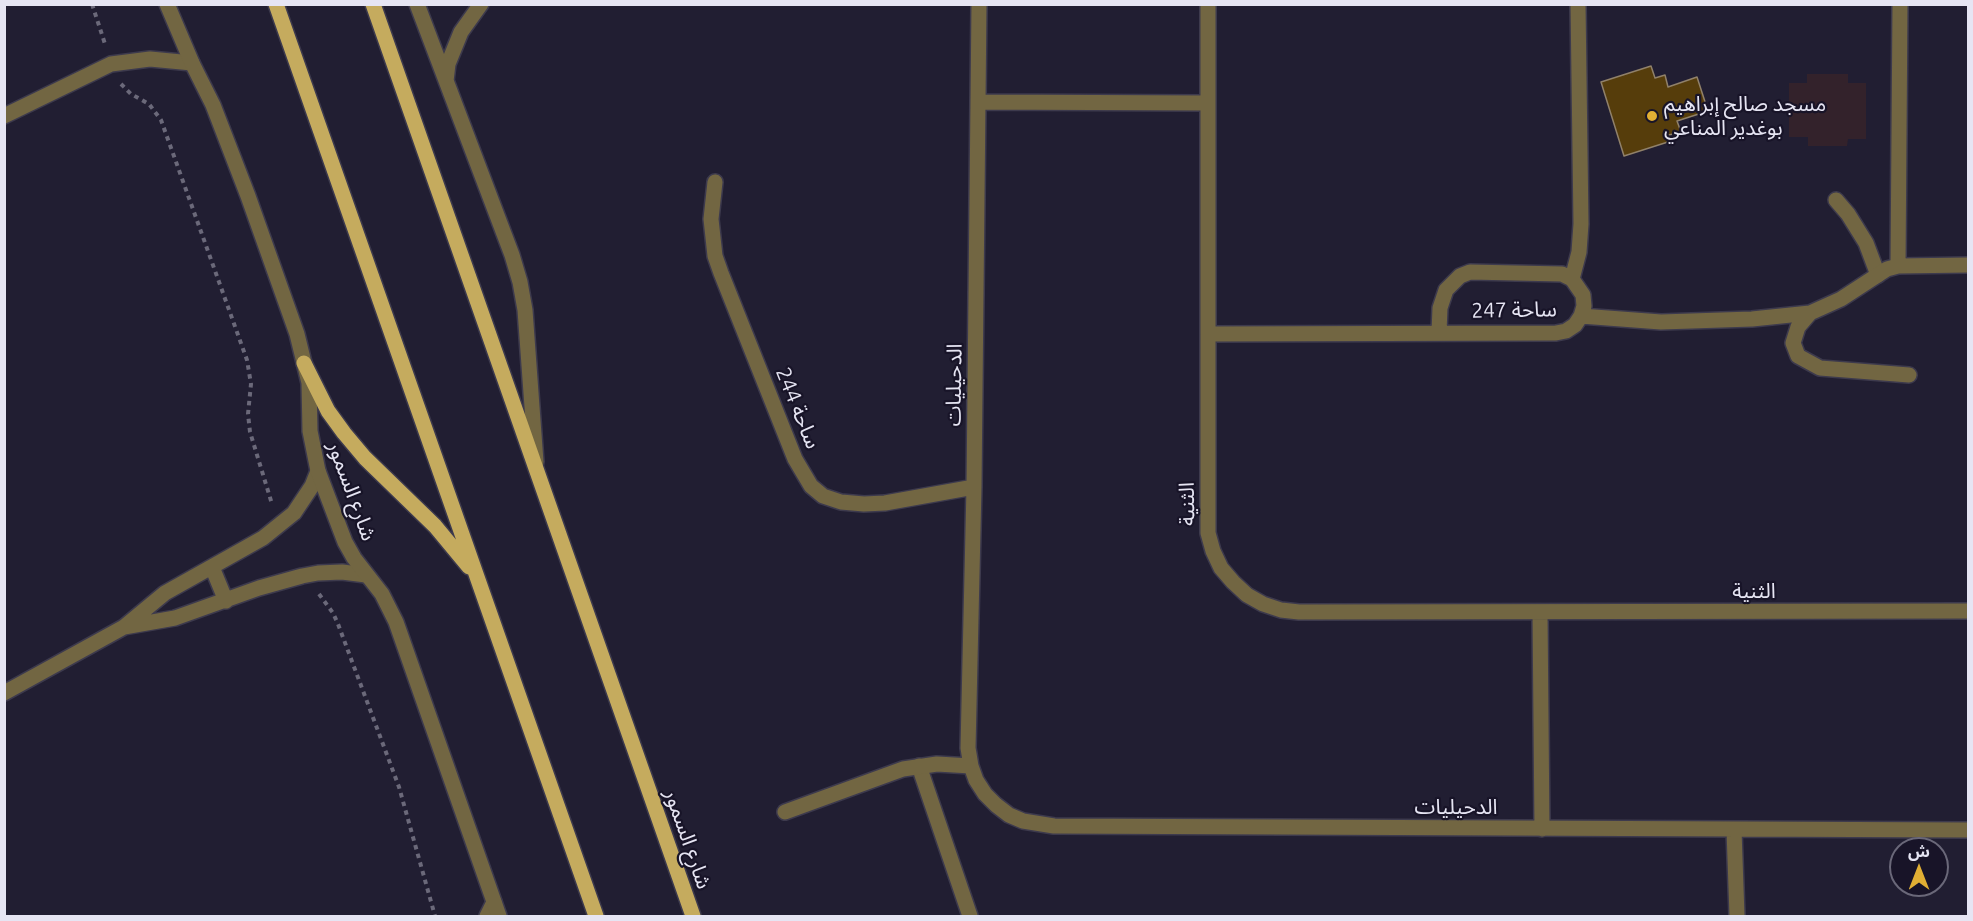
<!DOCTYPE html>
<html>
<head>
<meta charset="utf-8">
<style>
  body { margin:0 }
  #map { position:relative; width:1973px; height:921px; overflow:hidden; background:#211e32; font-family:Ubuntu,"Noto Sans Arabic",sans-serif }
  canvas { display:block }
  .frame { position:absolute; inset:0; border:6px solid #e6e5f3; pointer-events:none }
  .north { position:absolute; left:1889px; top:837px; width:60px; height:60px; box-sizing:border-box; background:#181428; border:2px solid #6a6879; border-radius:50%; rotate:0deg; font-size:16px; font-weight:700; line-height:24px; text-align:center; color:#e6e5f3 }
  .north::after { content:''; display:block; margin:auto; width:21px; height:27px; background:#e1af34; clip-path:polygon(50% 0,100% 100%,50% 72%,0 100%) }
</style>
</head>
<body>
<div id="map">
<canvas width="1973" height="921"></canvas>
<div class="frame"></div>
<div class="north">ش</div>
</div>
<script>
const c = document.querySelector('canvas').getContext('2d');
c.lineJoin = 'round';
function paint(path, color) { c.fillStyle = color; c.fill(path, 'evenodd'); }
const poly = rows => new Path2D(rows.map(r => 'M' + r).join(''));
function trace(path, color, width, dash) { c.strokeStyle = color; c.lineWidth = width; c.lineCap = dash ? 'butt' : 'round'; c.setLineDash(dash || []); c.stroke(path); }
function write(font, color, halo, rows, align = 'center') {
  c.font = font + ' Ubuntu,"Noto Sans Arabic",sans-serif'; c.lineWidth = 4.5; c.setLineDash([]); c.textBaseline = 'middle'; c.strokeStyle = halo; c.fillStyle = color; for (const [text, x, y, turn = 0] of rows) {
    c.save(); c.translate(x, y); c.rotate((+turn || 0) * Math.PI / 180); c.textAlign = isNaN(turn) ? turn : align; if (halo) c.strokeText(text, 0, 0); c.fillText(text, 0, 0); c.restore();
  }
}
paint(poly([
  [1807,74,1848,74,1848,83,1866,83,1866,139,1848,139,1847,146,1808,146,1808,137,1789,137,1789,83,1807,83]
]), '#33222b');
const building = poly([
  [1651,66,1655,78,1665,75,1668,87,1697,77,1708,111,1677,121,1681,132,1669,135,1671,141,1624,156,1601,82,1651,66]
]);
paint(building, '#563d0b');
trace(building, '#90816a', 1.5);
const lane = poly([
  [4,116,111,64,150,59,192,63],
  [1836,200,1848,214,1866,243,1878,275],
  [212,567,226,601],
  [124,627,175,618,259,588,302,576,318,573,342,572,366,575],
  [4,693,124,627,165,593,263,538,294,513,312,486,318,471],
  [919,766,970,916],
  [487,916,494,902]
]);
const street = poly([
  [167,4,192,63,213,105,248,196,297,334,309,383,310,431,318,471,345,542,354,558,382,594,396,622,499,916],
  [417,4,512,255,520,282,525,310,536,462],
  [979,4,974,487,968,748,971,766,976,780,985,794,996,805,1009,815,1023,821,1054,826,1968,830],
  [1208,4,1208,533,1213,551,1221,568,1233,582,1247,595,1263,604,1281,610,1299,612,1968,611],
  [446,81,448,64,461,32,481,4],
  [978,102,1208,103],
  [715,182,711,219,715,256,721,273,795,459,811,486,823,496,841,502,864,504,885,503,974,487],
  [1898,266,1900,4],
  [1572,279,1579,252,1581,224,1578,4],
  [1810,313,1798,327,1793,343,1798,356,1820,368,1909,375],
  [1581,316,1661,322,1752,319,1810,313,1841,299,1887,269,1898,266,1968,265],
  [1208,334,1556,333,1566,331,1575,325,1581,316,1584,306,1583,295,1572,279,1562,274,1470,272,1460,276,1446,290,1440,308,1439,332],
  [1540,612,1542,829],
  [785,812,903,769,937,764,971,766],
  [1734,830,1737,916]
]);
const primary = poly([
  [276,4,596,916],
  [373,4,693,916],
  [304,363,328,411,344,433,365,458,435,526,469,567]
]);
trace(lane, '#3d3a4d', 18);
trace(street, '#3d3a4d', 18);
trace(primary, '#3d3a4d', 18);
trace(poly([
  [92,4,105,44],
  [121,84,131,94,149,104,161,120,247,360,251,384,248,414,250,432,272,504],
  [319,594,333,613,338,624,399,787,435,916]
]), '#6b697a', 4, [4.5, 4.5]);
trace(lane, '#726642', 15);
trace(street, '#726642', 15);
trace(primary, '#c5ab5e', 15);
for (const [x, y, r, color] of [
  [1652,116,6,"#e1af34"]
]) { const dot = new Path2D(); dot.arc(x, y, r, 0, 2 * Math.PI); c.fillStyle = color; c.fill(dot); trace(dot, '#181428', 2); }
write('21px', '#e6e5f3', '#181428', [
  ["مسجد صالح إبراهيم",1664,104],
  ["بوغدير المناعي",1664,128]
], 'left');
write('21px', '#e6e5f3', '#181428', [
  ["ساحة 247",1514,310,-1],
  ["الدحيليات",954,385,-89],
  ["ساحة 244",798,408,68],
  ["شارع السمور",352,491,70],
  ["الثنية",1187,504,-91],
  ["الثنية",1754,591],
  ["الدحيليات",1456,807],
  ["شارع السمور",688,839,71]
]);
</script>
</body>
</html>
